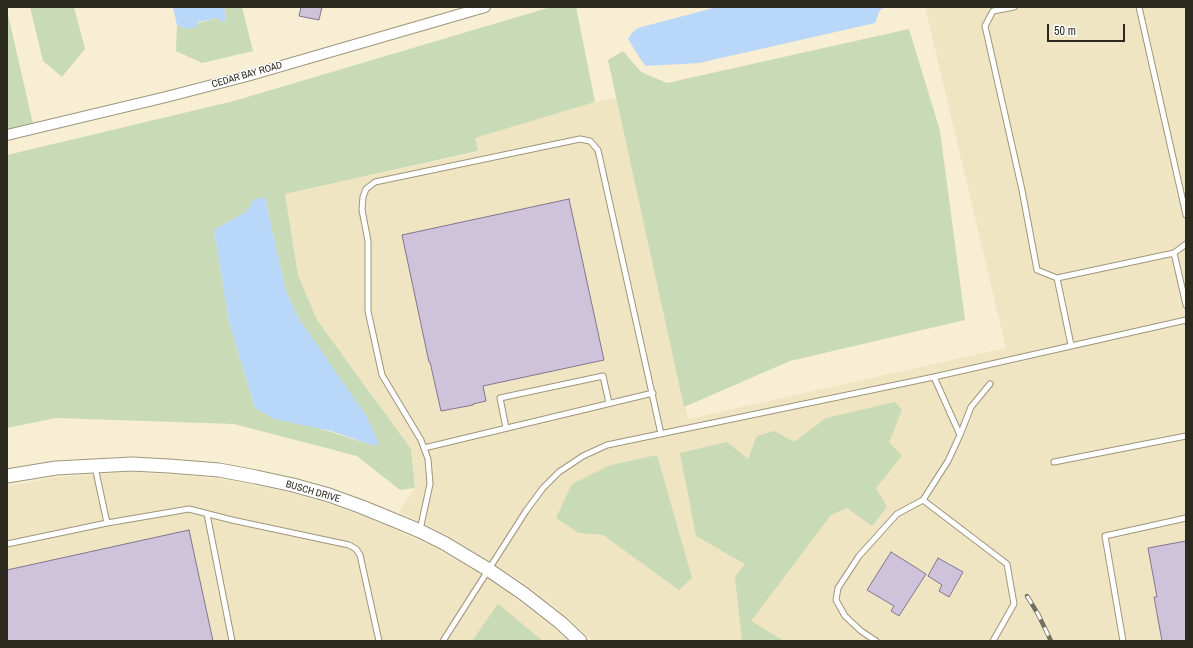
<!DOCTYPE html>
<html>
<head>
<meta charset="utf-8">
<style>
  body { margin:0 }
  #map { position:relative; width:1193px; height:648px; overflow:hidden; background:#f7eed3; font-family:"Archivo Narrow",sans-serif }
  canvas { display:block }
  .frame { position:absolute; inset:0; border:8px solid #2c291f; pointer-events:none }
  .scale { position:absolute; left:1047px; top:24px; width:78px; height:18px; box-sizing:border-box; border:2px solid #2c291f; border-top:0; padding-left:5px; font-size:12px; line-height:14px; white-space:nowrap; color:#2c291f; -webkit-text-stroke:3px #fff; paint-order:stroke }
</style>
</head>
<body>
<div id="map">
<canvas width="1193" height="648"></canvas>
<div class="frame"></div>
<div class="scale">50 m</div>
</div>
<script>
const c = document.querySelector('canvas').getContext('2d');
c.lineJoin = 'round';
function paint(path, color) { c.fillStyle = color; c.fill(path, 'evenodd'); }
const poly = rows => new Path2D(rows.map(r => 'M' + r).join(''));
function trace(path, color, width, dash) { c.strokeStyle = color; c.lineWidth = width; c.lineCap = dash ? 'butt' : 'round'; c.setLineDash(dash || []); c.stroke(path); }
function write(font, color, halo, rows, align = 'center') {
  c.font = font + ' "Archivo Narrow",sans-serif'; c.lineWidth = 3; c.setLineDash([]); c.textBaseline = 'middle'; c.strokeStyle = halo; c.fillStyle = color; for (const [text, x, y, turn = 0] of rows) {
    c.save(); c.translate(x, y); c.rotate((+turn || 0) * Math.PI / 180); c.textAlign = isNaN(turn) ? turn : align; if (halo) c.strokeText(text, 0, 0); c.fillText(text, 0, 0); c.restore();
  }
}
paint(poly([
  [925,7,1186,7,1186,641,593,641,556,608,518,579,447,535,399,512,415,488,411,449,317,320,298,275,285,194,478,152,475,138,595,102,617,98,688,419,1006,348],
  [129,472,191,476,229,480,279,490,330,504,374,520,431,546,492,580,570,641,7,641,7,486,57,477]
]), '#f0e5c2');
paint(poly([
  [30,7,74,7,85,49,62,77,43,61],
  [224,7,242,7,253,51,202,63,176,51,177,25,187,29,198,23,218,18,222,22,226,20],
  [551,7,576,7,595,102,475,138,478,151,285,194,298,275,317,320,411,449,415,488,400,490,357,456,234,424,56,418,7,428,7,155,234,101],
  [265,198,286,291,299,319,375,446,255,408,229,322,214,230,247,211],
  [7,10,33,124,7,130],
  [909,29,940,131,965,320,790,361,684,407,608,60,623,51,641,72,667,83],
  [895,402,902,410,889,442,902,456,876,488,887,507,872,526,847,508,831,515,751,621,784,641,742,641,735,577,745,564,696,536,680,453,727,442,748,459,757,436,774,431,794,442,826,418],
  [657,455,692,578,679,590,603,535,579,533,556,518,572,484,611,465],
  [498,604,543,641,472,641]
]), '#c9dab6');
paint(poly([
  [173,7,224,7,226,20,222,22,218,18,198,22,196,27,187,29,177,25],
  [717,7,885,7,880,10,875,23,699,63,646,66,641,60,628,39,632,33,638,28],
  [265,198,286,291,299,319,366,415,379,442,375,446,331,431,274,419,255,408,229,322,214,230,247,211,254,199]
]), '#b9d7f9');
const building = poly([
  [301,7,322,7,319,20,299,16,301,7],
  [569,199,604,360,483,386,486,401,473,404,473,405,441,411,430,362,429,362,402,235,569,199],
  [189,530,213,641,7,641,7,570,189,530],
  [1186,541,1186,641,1162,641,1154,597,1157,597,1148,548,1186,541],
  [891,552,926,574,899,616,891,611,894,606,867,590,891,552],
  [938,558,963,572,949,597,939,591,942,585,928,576,938,558]
]);
paint(building, '#cfc2db');
trace(building, '#83778e', 1);
const lane = poly([
  [1014,7,993,11,985,26,1022,190,1037,270,1057,278],
  [1139,7,1186,215],
  [1174,253,1186,244],
  [1071,345,1057,278,1174,253,1186,305],
  [506,428,500,398,603,376,609,403],
  [960,435,971,407,990,384],
  [424,448,653,393],
  [1054,462,1186,436],
  [95,467,107,523],
  [923,500,1007,564,1014,604,993,641],
  [207,514,232,641],
  [420,530,430,484,428,459,421,440,382,375,368,311,368,241,362,210,363,197,366,189,375,182,580,139,590,141,598,150,661,434],
  [7,544,107,523,189,509,232,520,349,545,356,549,360,555,379,641],
  [443,641,526,511,543,488,559,472,583,456,607,445,934,377,1186,320],
  [876,641,861,631,845,616,836,600,838,588,859,556,897,514,923,500,948,461,960,435,934,377],
  [1123,641,1105,536,1186,518]
]);
const street = poly([
  [7,135,166,97,247,76,485,7]
]);
const secondary = poly([
  [7,476,56,468,132,464,169,466,219,470,256,477,293,485,329,495,362,507,401,523,420,531,444,543,489,570,524,594,561,623,580,641]
]);
trace(lane, '#9e967c', 7);
trace(street, '#9e967c', 12);
trace(secondary, '#9e967c', 15);
trace(lane, '#fff', 5);
trace(street, '#fff', 10);
trace(secondary, '#fff', 13);
const rail = poly([
  [1027,596,1038,614,1051,641]
]);
trace(rail, '#75705f', 4.5);
trace(rail, '#fff', 3, [9]);
write('10px', '#2c291f', '#fff', [
  ["CEDAR BAY ROAD",247,75,-16],
  ["BUSCH DRIVE",313,492,16]
]);
</script>
</body>
</html>
